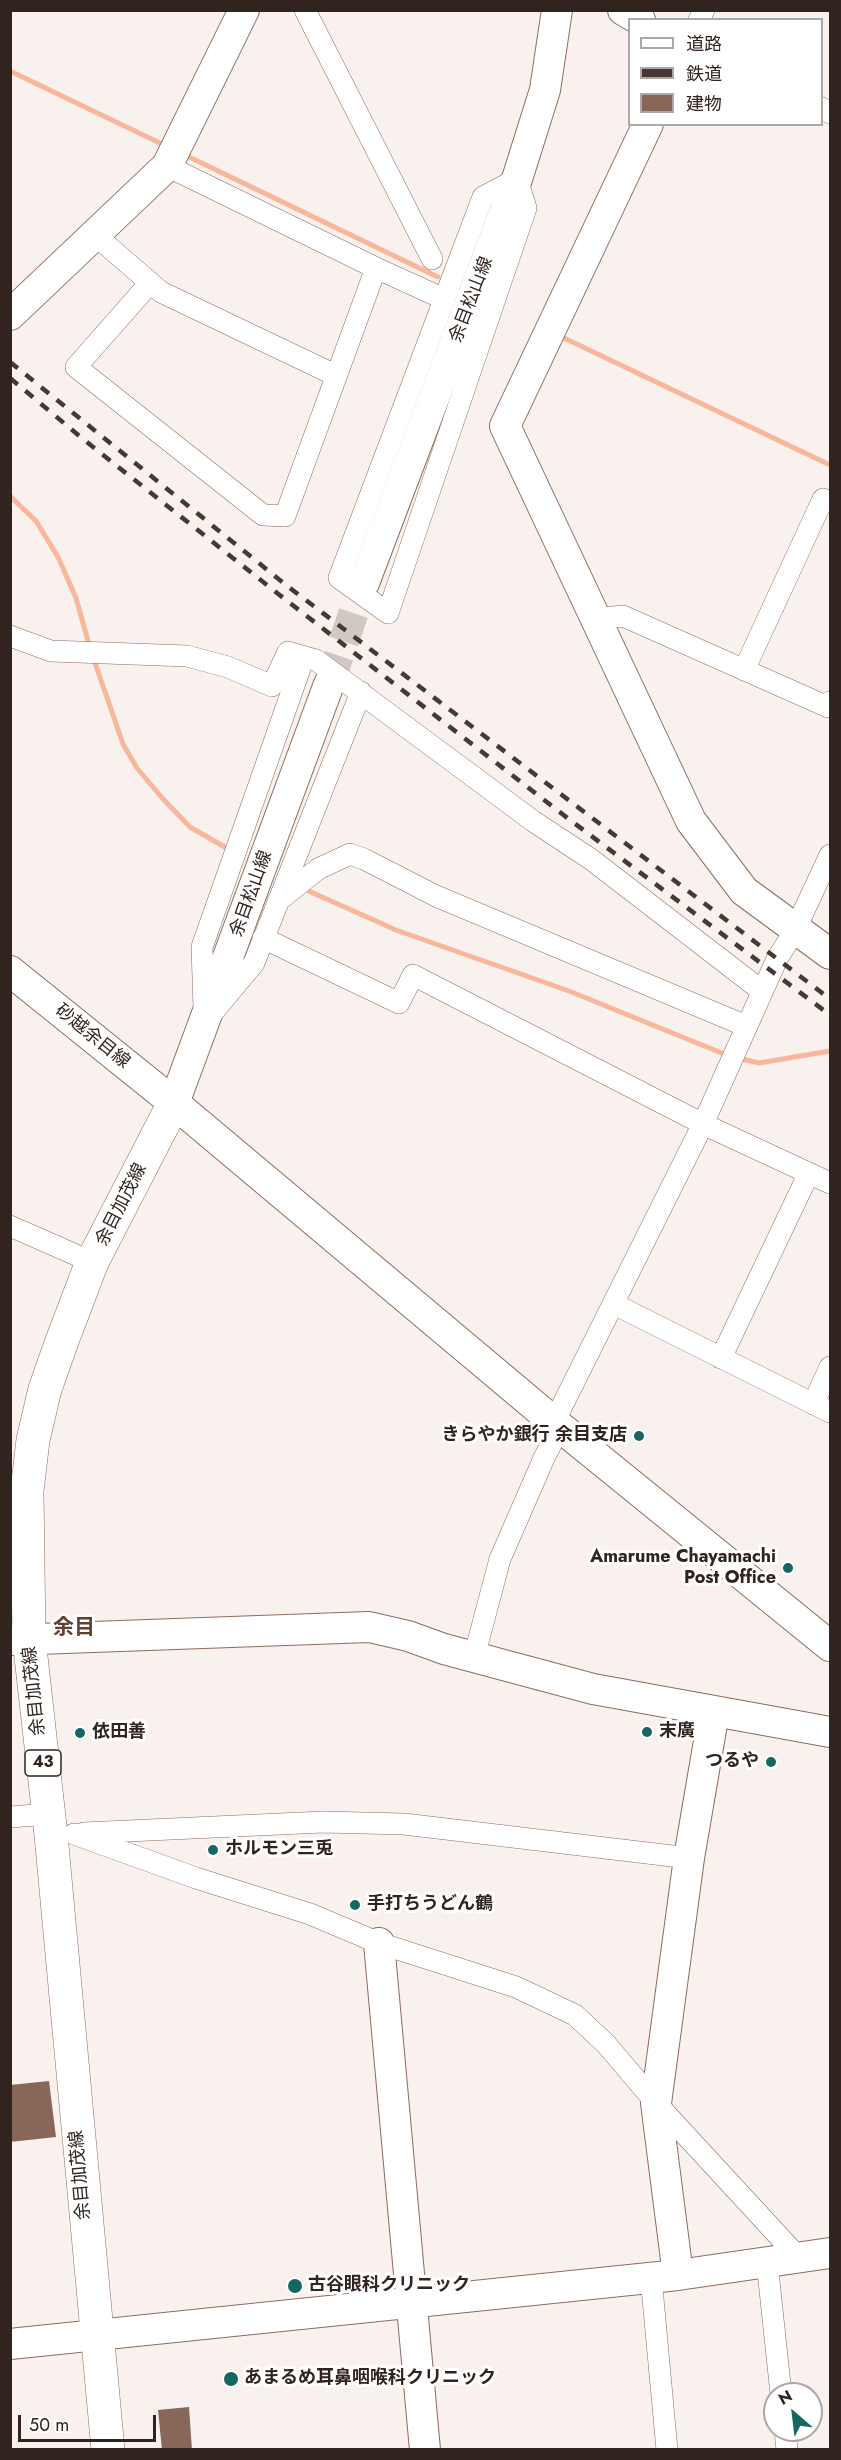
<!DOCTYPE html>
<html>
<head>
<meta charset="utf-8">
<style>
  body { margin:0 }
  #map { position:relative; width:841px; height:2460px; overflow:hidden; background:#f9f1ee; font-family:Jost,"Noto Sans JP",sans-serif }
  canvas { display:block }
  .frame { position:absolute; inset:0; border:12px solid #31231d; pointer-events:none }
  .legend { position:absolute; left:628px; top:18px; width:195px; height:108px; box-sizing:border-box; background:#fff; border:2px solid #ada7a5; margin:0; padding:8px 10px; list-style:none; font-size:18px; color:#31231d }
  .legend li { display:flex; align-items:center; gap:12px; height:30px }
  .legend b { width:30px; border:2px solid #ada7a5 }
  .north { position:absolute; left:763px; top:2382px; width:60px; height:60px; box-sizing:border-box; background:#fff; border:2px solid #ada7a5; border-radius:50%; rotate:332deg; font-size:16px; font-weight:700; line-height:24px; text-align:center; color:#31231d }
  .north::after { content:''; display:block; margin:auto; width:21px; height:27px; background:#186662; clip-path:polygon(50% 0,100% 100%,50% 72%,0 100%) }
  .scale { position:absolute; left:18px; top:2415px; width:138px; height:27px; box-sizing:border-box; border:3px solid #31231d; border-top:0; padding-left:8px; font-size:18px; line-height:21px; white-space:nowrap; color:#31231d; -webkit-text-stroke:4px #fff; paint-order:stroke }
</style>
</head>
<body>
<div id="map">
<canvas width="841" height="2460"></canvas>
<div class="frame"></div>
<ul class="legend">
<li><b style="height:8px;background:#fff"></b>道路</li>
<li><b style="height:8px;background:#463833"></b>鉄道</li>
<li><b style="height:16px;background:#896758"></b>建物</li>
</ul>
<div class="north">N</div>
<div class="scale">50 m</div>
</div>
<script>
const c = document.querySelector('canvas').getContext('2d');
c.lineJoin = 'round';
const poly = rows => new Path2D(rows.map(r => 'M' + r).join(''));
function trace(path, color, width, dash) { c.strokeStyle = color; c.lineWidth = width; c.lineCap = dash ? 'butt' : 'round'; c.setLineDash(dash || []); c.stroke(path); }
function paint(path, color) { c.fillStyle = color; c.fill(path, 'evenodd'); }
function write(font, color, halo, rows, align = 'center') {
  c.font = font + ' Jost,"Noto Sans JP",sans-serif'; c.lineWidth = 6; c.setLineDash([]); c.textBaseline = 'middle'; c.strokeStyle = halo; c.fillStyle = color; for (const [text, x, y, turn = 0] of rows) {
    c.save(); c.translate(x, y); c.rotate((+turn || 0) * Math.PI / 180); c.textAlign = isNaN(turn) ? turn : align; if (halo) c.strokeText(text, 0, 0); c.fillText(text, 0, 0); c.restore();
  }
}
trace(poly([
  [10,71,166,146],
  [183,154,438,277],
  [564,338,830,465],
  [10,496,36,521,58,557,76,598,90,648],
  [93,657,123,744,137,768,163,799,190,827,230,850],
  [302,888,396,930,569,991,729,1056],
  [738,1058,759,1063,830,1051]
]), '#f8b79a', 5);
paint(poly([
  [49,2081,56,2137,10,2142,10,2085],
  [189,2407,192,2450,162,2450,158,2410]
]), '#896758');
trace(poly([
  [329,684,364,583]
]), '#d1c8c4', 30, [30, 15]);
const street = poly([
  [305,10,432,259],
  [699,20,704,10],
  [822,108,830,113],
  [167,166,376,268,444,299],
  [517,179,526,208,388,613,339,578,483,197,517,179],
  [95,235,161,292,335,375],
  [150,283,76,367,263,515,285,516,376,268],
  [596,619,623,616,828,707,830,702],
  [10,636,51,651,187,656,228,667,272,686,288,652,316,660,533,821,592,860,762,991],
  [744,670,823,499],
  [278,901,318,869,350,854,364,859,436,896,746,1026],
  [263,938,399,1003,413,975,703,1124,830,1183],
  [204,1008,202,947,304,657],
  [214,1011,254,963,361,692],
  [10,1226,92,1262],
  [614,1304,830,1412],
  [721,1358,809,1173],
  [813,1404,830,1367],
  [554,1422,703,1124,777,959,795,930,830,855],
  [474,1657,500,1559,544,1458,560,1427],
  [10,1817,48,1814],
  [84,1833,323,1822,404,1824,689,1858],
  [74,1834,196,1878,310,1914,379,1943,516,1987,575,2015,606,2044,656,2103,799,2258],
  [767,2262,781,2394],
  [651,2277,667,2450],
  [785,2430,787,2450]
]);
const secondary = poly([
  [623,10,640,20],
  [648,124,505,426,691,821,744,891,830,954],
  [10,315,167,166,244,10],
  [364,583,517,179,545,90,557,10],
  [10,971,174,1103,554,1422,830,1646],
  [174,1103,329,684],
  [10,1640,369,1627,408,1636,444,1649,593,1689,830,1732],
  [379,1943,425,2450],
  [678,2275,656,2103,689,1858,714,1712],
  [10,2344,678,2275,830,2253]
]);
const primary = poly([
  [108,2450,51,1835,29,1639,27,1491,33,1440,45,1389,62,1341,92,1262,174,1103]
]);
trace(street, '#8e6c5d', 22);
trace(secondary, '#8e6c5d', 32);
trace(primary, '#8e6c5d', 34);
trace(street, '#fff', 21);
trace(secondary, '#fff', 30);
trace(primary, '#fff', 33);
trace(poly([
  [10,362,286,585,830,999],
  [10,378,83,439,277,593,570,820,830,1015]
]), '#463833', 4.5, [10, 10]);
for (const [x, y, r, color] of [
  [639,1436,6,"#186662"],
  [788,1568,6,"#186662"],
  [647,1732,6,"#186662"],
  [80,1733,6,"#186662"],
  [771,1762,6,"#186662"],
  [213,1850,6,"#186662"],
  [355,1905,6,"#186662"],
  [295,2286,8,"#186662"],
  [231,2379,8,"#186662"]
]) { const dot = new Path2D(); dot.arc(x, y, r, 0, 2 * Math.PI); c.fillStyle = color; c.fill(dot); trace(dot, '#fff', 2); }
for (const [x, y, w] of [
  [43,1763,36]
]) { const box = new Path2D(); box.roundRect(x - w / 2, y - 13, w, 26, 4.5); c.fillStyle = '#fff'; c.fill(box); trace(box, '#31231d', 1.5); }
write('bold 16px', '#31231d', null, [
  ["43",43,1763]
]);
write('18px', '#31231d', '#fff', [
  ["余目松山線",472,300,-69],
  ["余目松山線",252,894,-70],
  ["砂越余目線",92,1037,39],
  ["余目加茂線",122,1205,-63],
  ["余目加茂線",35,1691,-96],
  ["余目加茂線",81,2175,-95]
]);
write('bold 18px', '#31231d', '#fff', [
  ["きらやか銀行 余目支店",627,1436,"right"],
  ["Amarume Chayamachi",776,1558,"right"],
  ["Post Office",776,1579,"right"],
  ["末廣",659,1732],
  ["依田善",92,1733],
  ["つるや",759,1762,"right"],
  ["ホルモン三兎",225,1850],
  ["手打ちうどん鶴",367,1905],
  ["古谷眼科クリニック",308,2286],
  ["あまるめ耳鼻咽喉科クリニック",244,2379]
], 'left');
write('bold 21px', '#5f4031', '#fff', [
  ["余目",74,1629]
]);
</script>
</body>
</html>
